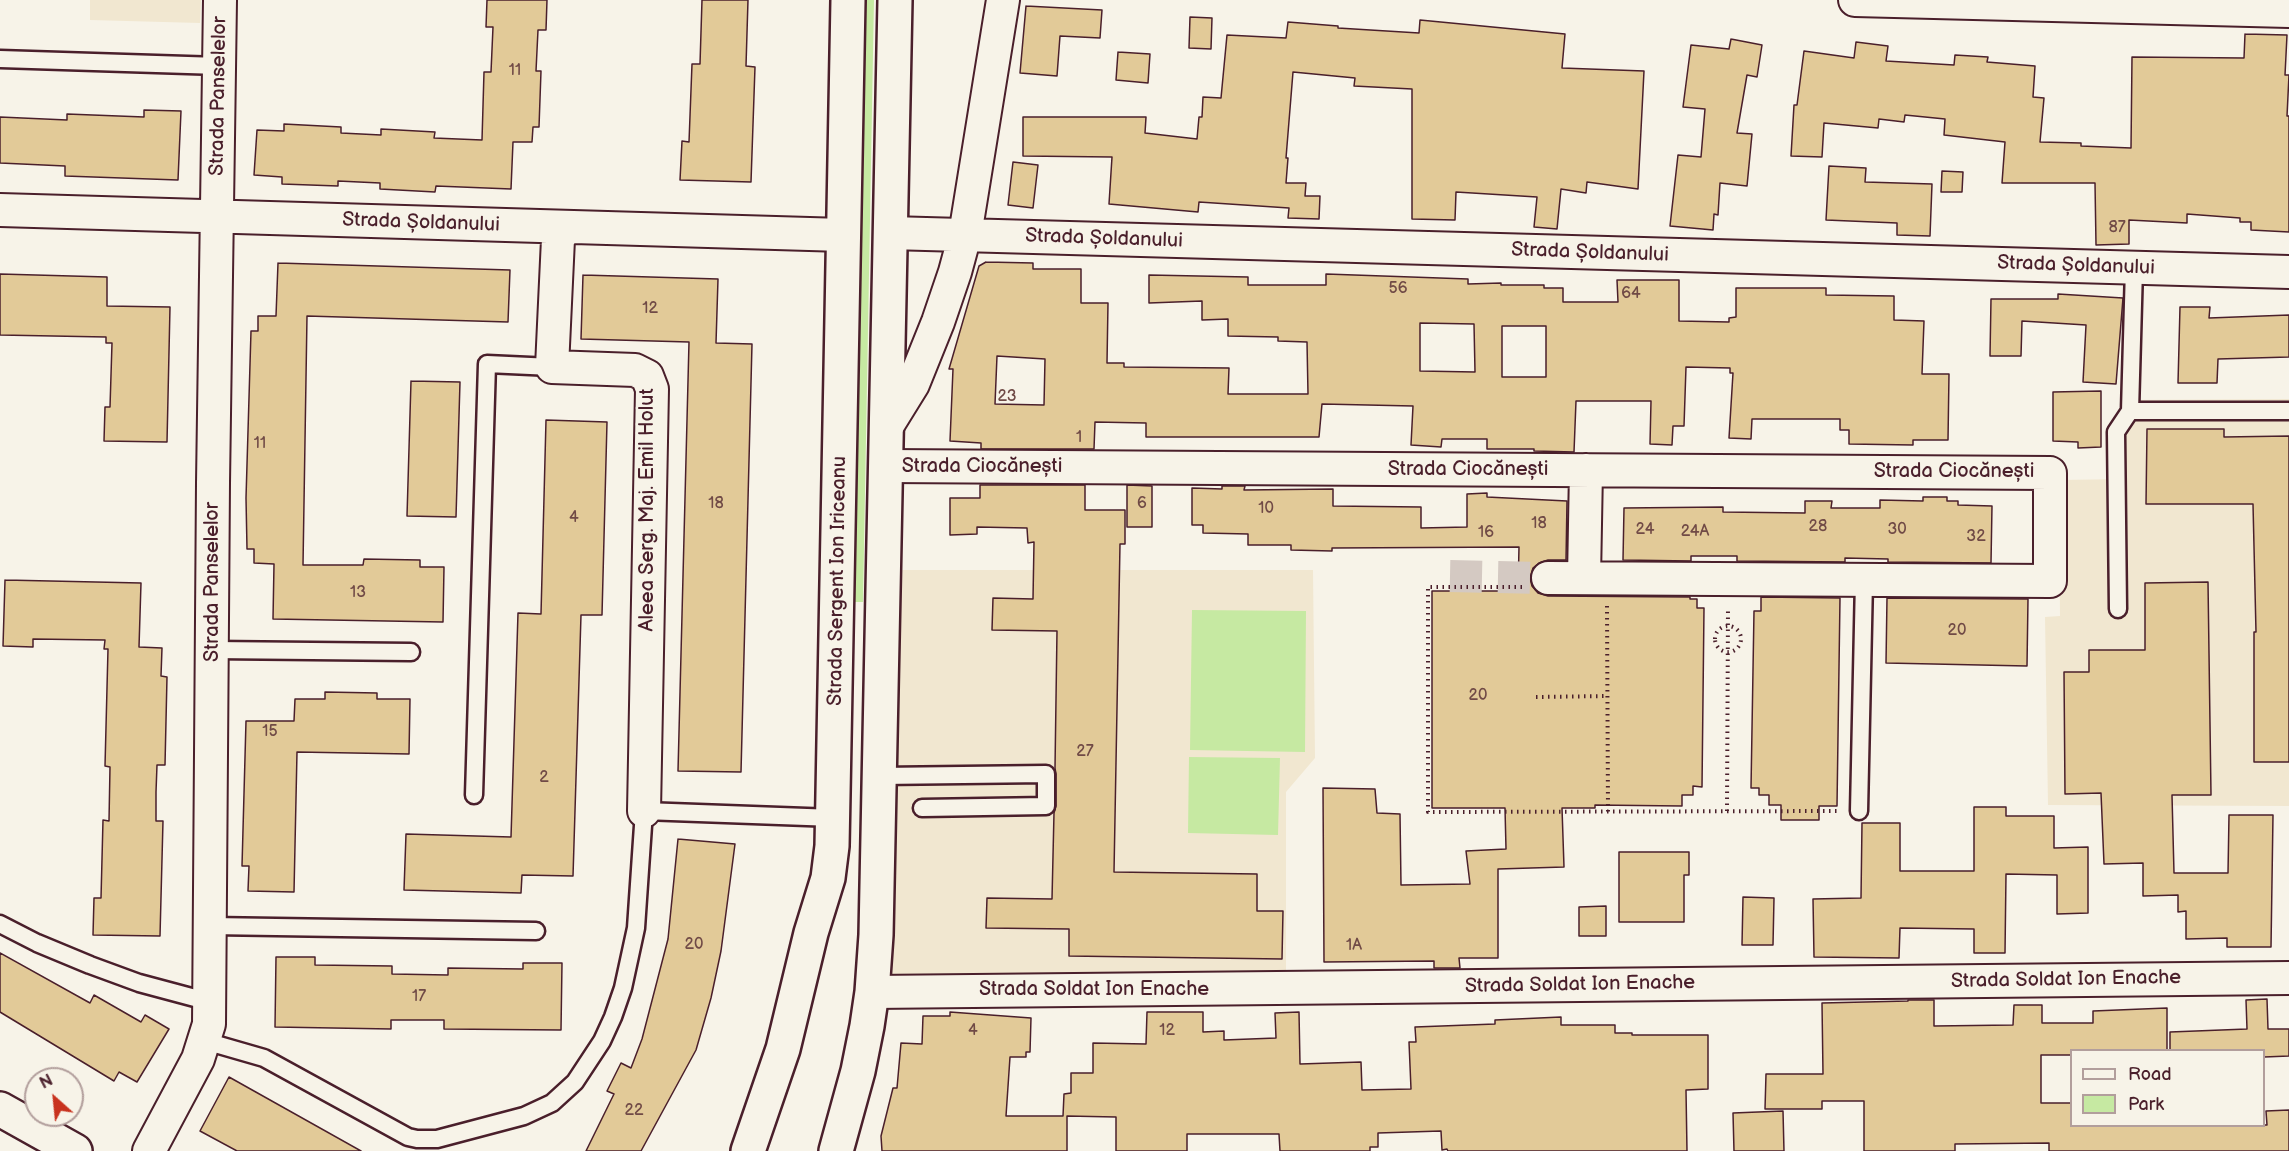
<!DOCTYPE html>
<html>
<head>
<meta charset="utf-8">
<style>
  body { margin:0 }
  #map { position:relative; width:2289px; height:1151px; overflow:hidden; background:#f7f3e8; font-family:"Balsamiq Sans",sans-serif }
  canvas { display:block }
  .legend { position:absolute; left:2070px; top:1049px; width:195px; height:78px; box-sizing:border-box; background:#f7f3e8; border:2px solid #b29e9c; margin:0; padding:8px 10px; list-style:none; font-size:18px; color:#4a1f2b }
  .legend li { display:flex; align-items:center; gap:12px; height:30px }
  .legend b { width:30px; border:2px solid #b29e9c }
  .north { position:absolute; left:24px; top:1067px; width:60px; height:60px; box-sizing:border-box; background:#f7f3e8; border:2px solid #b29e9c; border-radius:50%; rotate:333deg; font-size:16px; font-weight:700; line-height:24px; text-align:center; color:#4a1f2b }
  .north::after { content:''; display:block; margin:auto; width:21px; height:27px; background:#c8321e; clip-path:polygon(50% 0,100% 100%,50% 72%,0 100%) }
</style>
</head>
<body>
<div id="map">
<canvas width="2289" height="1151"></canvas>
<ul class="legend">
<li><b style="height:8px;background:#f7f3e8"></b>Road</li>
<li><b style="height:16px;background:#c6e9a2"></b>Park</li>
</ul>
<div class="north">N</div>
</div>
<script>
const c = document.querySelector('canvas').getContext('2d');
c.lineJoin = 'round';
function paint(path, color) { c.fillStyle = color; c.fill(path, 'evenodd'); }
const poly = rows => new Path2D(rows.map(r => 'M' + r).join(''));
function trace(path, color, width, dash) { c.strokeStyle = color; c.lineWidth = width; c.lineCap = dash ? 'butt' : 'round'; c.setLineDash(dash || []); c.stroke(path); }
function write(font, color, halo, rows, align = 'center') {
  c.font = font + ' "Balsamiq Sans",sans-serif'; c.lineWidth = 4.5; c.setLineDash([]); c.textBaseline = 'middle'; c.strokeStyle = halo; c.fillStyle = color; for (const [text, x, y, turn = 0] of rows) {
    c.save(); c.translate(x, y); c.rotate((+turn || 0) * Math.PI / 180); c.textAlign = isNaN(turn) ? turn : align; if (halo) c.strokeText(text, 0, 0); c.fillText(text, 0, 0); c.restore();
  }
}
paint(poly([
  [90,0,201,0,200,23,90,20],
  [2289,399,2289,806,2048,805,2045,617,2060,616,2059,480,2126,479,2125,400],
  [891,570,1313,570,1315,758,1286,792,1286,975,892,974]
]), '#f1e7d0');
paint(poly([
  [866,0,874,0,863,602,854,602],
  [1192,610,1306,611,1305,752,1190,750],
  [1189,757,1280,758,1278,835,1188,833]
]), '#c6e9a2');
const building = poly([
  [487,0,547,0,546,30,538,30,536,71,541,71,539,127,533,127,532,142,513,142,511,189,436,186,435,192,380,189,380,183,338,181,338,186,282,184,282,177,254,175,257,130,284,131,284,124,341,127,341,133,381,135,381,129,435,132,434,138,482,140,484,72,491,72,493,27,486,27,487,0],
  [702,0,748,0,746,66,755,67,751,182,680,180,682,141,689,142,692,64,700,64,702,0],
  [1026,6,1102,10,1100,38,1060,36,1057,76,1020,73,1026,6],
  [1190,17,1212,18,1211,49,1189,48,1190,17],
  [1420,20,1565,34,1562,68,1644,71,1638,189,1587,182,1586,193,1561,189,1557,229,1534,227,1537,197,1456,192,1455,220,1412,219,1412,89,1354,86,1355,78,1293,72,1286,158,1288,158,1286,183,1306,183,1305,196,1320,196,1319,219,1288,218,1289,208,1199,202,1198,212,1109,204,1112,157,1023,156,1023,117,1146,117,1145,133,1197,139,1199,117,1202,117,1203,97,1221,98,1227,35,1286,38,1288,22,1338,26,1338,28,1419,33,1420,20],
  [2245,34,2287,35,2285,75,2289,75,2287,116,2289,116,2289,232,2251,230,2251,222,2240,222,2240,218,2187,214,2187,223,2129,220,2129,244,2096,245,2095,183,2002,183,2005,142,1944,135,1945,119,1905,115,1904,122,1879,119,1878,128,1824,123,1822,157,1791,156,1794,105,1797,105,1804,51,1854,58,1856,42,1888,46,1886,61,1954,65,1955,55,1988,57,1987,62,2035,66,2033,97,2044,98,2040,142,2081,143,2081,146,2131,148,2132,57,2244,58,2245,34],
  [1731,39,1762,45,1757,77,1747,75,1737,133,1752,134,1747,186,1720,183,1718,215,1714,214,1713,230,1670,226,1678,155,1701,157,1705,109,1683,107,1691,45,1729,49,1731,39],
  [1118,52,1150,54,1148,83,1116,80,1118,52],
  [144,110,181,111,178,180,65,176,65,166,0,163,0,117,67,120,67,114,144,117,144,110],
  [1013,162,1038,165,1033,208,1008,205,1013,162],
  [1829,166,1866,168,1865,182,1932,184,1930,236,1897,235,1897,223,1826,220,1829,166],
  [1942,171,1963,172,1962,192,1941,192,1942,171],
  [986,262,1033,263,1033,269,1081,269,1081,303,1108,303,1107,363,1124,363,1124,367,1229,368,1228,394,1308,394,1307,342,1278,341,1278,337,1228,336,1228,319,1202,320,1202,301,1149,303,1149,275,1248,277,1248,285,1326,285,1326,274,1468,279,1468,284,1501,283,1501,285,1544,285,1544,288,1563,288,1563,302,1618,302,1617,280,1679,280,1679,321,1729,322,1729,318,1736,317,1736,288,1826,288,1826,295,1894,296,1894,320,1924,321,1922,374,1949,374,1948,440,1913,440,1913,445,1849,444,1849,430,1840,430,1840,419,1752,419,1751,439,1729,438,1733,373,1730,373,1730,368,1686,367,1684,426,1673,426,1672,445,1650,444,1651,401,1576,401,1574,452,1534,451,1534,449,1487,449,1487,439,1442,439,1441,447,1411,445,1413,406,1322,404,1319,437,1146,437,1146,423,1095,422,1094,449,981,449,981,443,950,441,953,369,949,369,979,266,986,262],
  [1420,323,1474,324,1475,372,1420,371,1420,323],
  [1502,326,1546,326,1546,377,1502,377,1502,326],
  [997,356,1045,359,1044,405,995,404,997,356],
  [278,263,510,270,508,322,307,316,303,565,363,565,364,559,420,560,420,567,444,567,443,622,273,619,274,564,254,563,254,549,247,549,246,498,251,331,258,331,258,316,276,316,278,263],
  [0,274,107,277,107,306,170,307,167,442,104,441,105,407,110,407,112,343,106,343,106,337,0,335,0,274],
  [583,275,718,279,716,343,752,344,741,772,678,771,689,342,581,339,583,275],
  [2058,294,2123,298,2116,384,2083,382,2086,325,2022,321,2021,356,1990,356,1991,299,2058,299,2058,294],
  [2180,307,2210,307,2209,318,2289,315,2289,357,2218,359,2217,383,2178,383,2180,307],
  [411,381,460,382,456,517,407,516,411,381],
  [2101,391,2101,447,2078,448,2078,442,2053,441,2053,392,2101,391],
  [546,420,607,422,602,615,581,615,573,876,522,875,521,893,404,890,406,834,511,837,518,613,541,614,546,420],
  [2147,429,2224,429,2224,437,2289,436,2289,762,2254,762,2254,632,2256,632,2253,504,2146,504,2147,429],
  [980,485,1085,485,1085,510,1125,510,1125,544,1120,544,1114,872,1257,874,1257,911,1283,911,1282,959,1069,956,1069,929,986,928,987,898,1052,899,1054,813,1056,806,1056,774,1055,768,1057,631,992,630,993,598,1033,599,1034,542,1028,543,1027,528,977,527,977,534,950,535,950,498,980,498,980,485],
  [1127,485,1152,486,1152,527,1127,527,1127,485],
  [1222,486,1245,486,1244,490,1333,489,1333,506,1421,507,1421,528,1467,527,1467,494,1487,493,1487,497,1567,501,1566,560,1548,560,1539,563,1533,568,1530,578,1532,586,1538,593,1548,596,1690,597,1690,599,1697,599,1697,608,1704,608,1702,787,1693,786,1693,795,1682,795,1682,806,1595,805,1595,808,1562,808,1564,867,1498,869,1498,958,1459,958,1460,968,1434,968,1434,961,1324,962,1323,788,1375,789,1377,813,1400,814,1401,885,1470,884,1466,851,1506,849,1505,808,1432,808,1432,591,1518,591,1519,547,1332,548,1332,551,1291,550,1291,545,1248,545,1248,534,1203,533,1203,525,1192,525,1192,488,1222,489,1222,486],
  [1923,497,1947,497,1947,501,1958,501,1958,505,1992,506,1991,563,1888,562,1888,559,1845,558,1845,562,1737,561,1737,556,1691,556,1691,561,1623,560,1624,508,1723,507,1723,512,1805,513,1805,501,1832,501,1831,508,1880,508,1880,500,1923,501,1923,497],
  [5,580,141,583,139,647,162,648,161,676,167,677,165,765,157,765,156,792,156,821,163,821,160,936,93,935,94,898,101,898,103,820,109,821,110,767,105,766,108,649,104,649,105,640,33,639,33,647,3,646,5,580],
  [2208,582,2211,795,2172,795,2174,873,2228,873,2229,815,2273,815,2271,947,2227,947,2227,938,2186,939,2186,911,2178,912,2178,895,2143,896,2143,863,2104,864,2101,793,2065,794,2064,672,2089,672,2089,650,2145,650,2145,583,2208,582],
  [1761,597,1840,598,1837,806,1819,806,1819,820,1781,820,1781,805,1769,805,1769,795,1759,795,1759,788,1751,788,1754,611,1761,611,1761,597],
  [1887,598,2028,599,2027,666,1886,663,1887,598],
  [325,692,377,693,377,699,410,699,409,754,297,752,294,892,248,891,249,866,242,866,246,721,294,721,295,699,325,699,325,692],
  [1974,807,2006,807,2006,816,2054,816,2054,848,2088,847,2088,913,2057,914,2057,875,2006,874,2005,953,1974,953,1974,929,1900,928,1899,958,1814,957,1813,899,1861,898,1862,823,1900,823,1900,871,1974,871,1974,807],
  [678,839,735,844,721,951,711,998,696,1050,641,1151,586,1151,614,1094,607,1091,621,1063,631,1068,642,1039,668,939,678,839],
  [1619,852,1689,852,1689,875,1684,875,1684,922,1619,922,1619,852],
  [1743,897,1774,898,1773,945,1742,945,1743,897],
  [1606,906,1606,936,1579,936,1579,907,1606,906],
  [0,953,90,1003,94,995,141,1022,145,1015,169,1029,137,1082,119,1072,114,1081,0,1012,0,953],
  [276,957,315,957,315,965,392,966,392,974,448,975,448,968,523,969,523,963,562,963,561,1030,444,1029,444,1020,391,1020,391,1029,275,1027,276,957],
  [2267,999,2268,1029,2289,1029,2289,1056,2264,1057,2264,1050,2170,1050,2170,1032,2247,1029,2246,1000,2267,999],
  [1908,1000,1934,1000,1934,1026,2013,1025,2014,1005,2042,1005,2042,1023,2093,1023,2093,1011,2167,1008,2167,1050,2072,1050,2072,1055,2041,1055,2041,1103,2072,1103,2072,1125,2267,1125,2266,1111,2289,1110,2289,1151,2049,1151,2049,1143,1955,1144,1955,1151,1864,1151,1864,1101,1822,1101,1822,1109,1765,1109,1766,1074,1823,1074,1822,1003,1908,1001,1908,1000],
  [950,1012,1031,1018,1030,1052,1026,1052,1026,1057,1010,1057,1006,1116,1063,1116,1064,1094,1071,1093,1071,1073,1093,1073,1093,1043,1146,1044,1147,1012,1203,1012,1203,1032,1224,1031,1224,1040,1276,1038,1275,1013,1299,1012,1300,1064,1361,1062,1362,1090,1411,1089,1409,1042,1416,1042,1415,1027,1495,1024,1495,1020,1561,1017,1561,1025,1615,1025,1615,1033,1632,1033,1632,1035,1708,1035,1708,1089,1686,1090,1687,1151,1448,1151,1447,1149,1442,1150,1441,1131,1378,1133,1378,1147,1370,1147,1370,1151,1280,1151,1279,1134,1187,1134,1187,1151,1116,1151,1116,1117,1067,1116,1067,1151,882,1151,881,1136,893,1088,897,1088,901,1043,922,1044,923,1016,950,1016,950,1012],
  [229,1077,361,1151,237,1151,200,1131,229,1077],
  [1783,1111,1784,1151,1734,1151,1733,1113,1783,1111]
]);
paint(building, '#e2ca98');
trace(building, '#4a1f2b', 1.5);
trace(poly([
  [1450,576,1548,578]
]), '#d4c9c2', 32, [32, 16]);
const service = poly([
  [0,59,219,66],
  [2130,411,2289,411],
  [2118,609,2116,432,2130,411,2134,268],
  [213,650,411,652],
  [880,776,1046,774,1046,806,922,808],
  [474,795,487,364,552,367],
  [1859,811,1864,580],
  [0,924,37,943,90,965,139,983,210,1002],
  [211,926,536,931],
  [205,1041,264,1058,408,1137,417,1139,437,1139,524,1116,552,1103,575,1082,602,1041,613,1017,623,988,636,928,644,811,834,818]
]);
const minor = poly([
  [1855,0,2289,11],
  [0,210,843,235],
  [566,227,558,239,552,367,635,370,647,376,652,389,644,811],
  [890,233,2289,272],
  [887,426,913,384,938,322,955,272,965,235,1003,0],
  [886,466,2050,473,2050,581,1548,578],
  [1584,578,1586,470],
  [872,992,2289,978],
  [149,1151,198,1059,209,1024,213,483,220,0]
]);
const secondary = poly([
  [0,1109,75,1151],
  [748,1151,783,1049,811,933,828,878,832,846,848,0],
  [836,1151,858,1071,867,1026,872,992,876,935,895,0]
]);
trace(service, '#4a1f2b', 21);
trace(minor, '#4a1f2b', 36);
trace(secondary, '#4a1f2b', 38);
trace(poly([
  [1522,587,1428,587,1428,812,1840,811],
  [1607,606,1608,812],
  '1715 639a13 13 0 1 1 26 0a13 13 0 1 1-26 0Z',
  [1536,697,1607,696],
  [1727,811,1728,607]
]), '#4a1f2b', 4, [1.5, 4.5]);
trace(service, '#f7f3e8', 16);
trace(minor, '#f7f3e8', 32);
trace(secondary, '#f7f3e8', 33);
write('16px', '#704a46', null, [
  ["11",515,71],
  ["87",2117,228],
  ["56",1398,289],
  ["64",1631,294],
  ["12",650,309],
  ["23",1007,397],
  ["1",1079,438],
  ["11",260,444],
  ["18",716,504],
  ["6",1142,504],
  ["10",1266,509],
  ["4",574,518],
  ["18",1539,524],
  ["28",1818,527],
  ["24",1645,530],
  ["30",1897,530],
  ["24A",1695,532],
  ["16",1486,533],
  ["32",1976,537],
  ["13",358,593],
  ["20",1957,631],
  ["20",1478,696],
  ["15",270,732],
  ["27",1085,752],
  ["2",544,778],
  ["20",694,945],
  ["1A",1354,946],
  ["17",419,997],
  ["4",973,1031],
  ["12",1167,1031],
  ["22",634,1111]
]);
write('20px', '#4a1f2b', '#f7f3e8', [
  ["Strada Panselelor",219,96,-89],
  ["Strada Șoldanului",421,223,2],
  ["Strada Șoldanului",1104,239,2],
  ["Strada Șoldanului",1590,253,2],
  ["Strada Șoldanului",2076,266,2],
  ["Strada Ciocănești",982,467],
  ["Strada Ciocănești",1468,470],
  ["Strada Ciocănești",1954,472],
  ["Aleea Serg. Maj. Emil Holut",648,510,-90],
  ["Strada Sergent Ion Iriceanu",838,581,-89],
  ["Strada Panselelor",213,582,-90],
  ["Strada Soldat Ion Enache",2066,980,-1],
  ["Strada Soldat Ion Enache",1580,985,-1],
  ["Strada Soldat Ion Enache",1094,990]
]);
</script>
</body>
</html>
